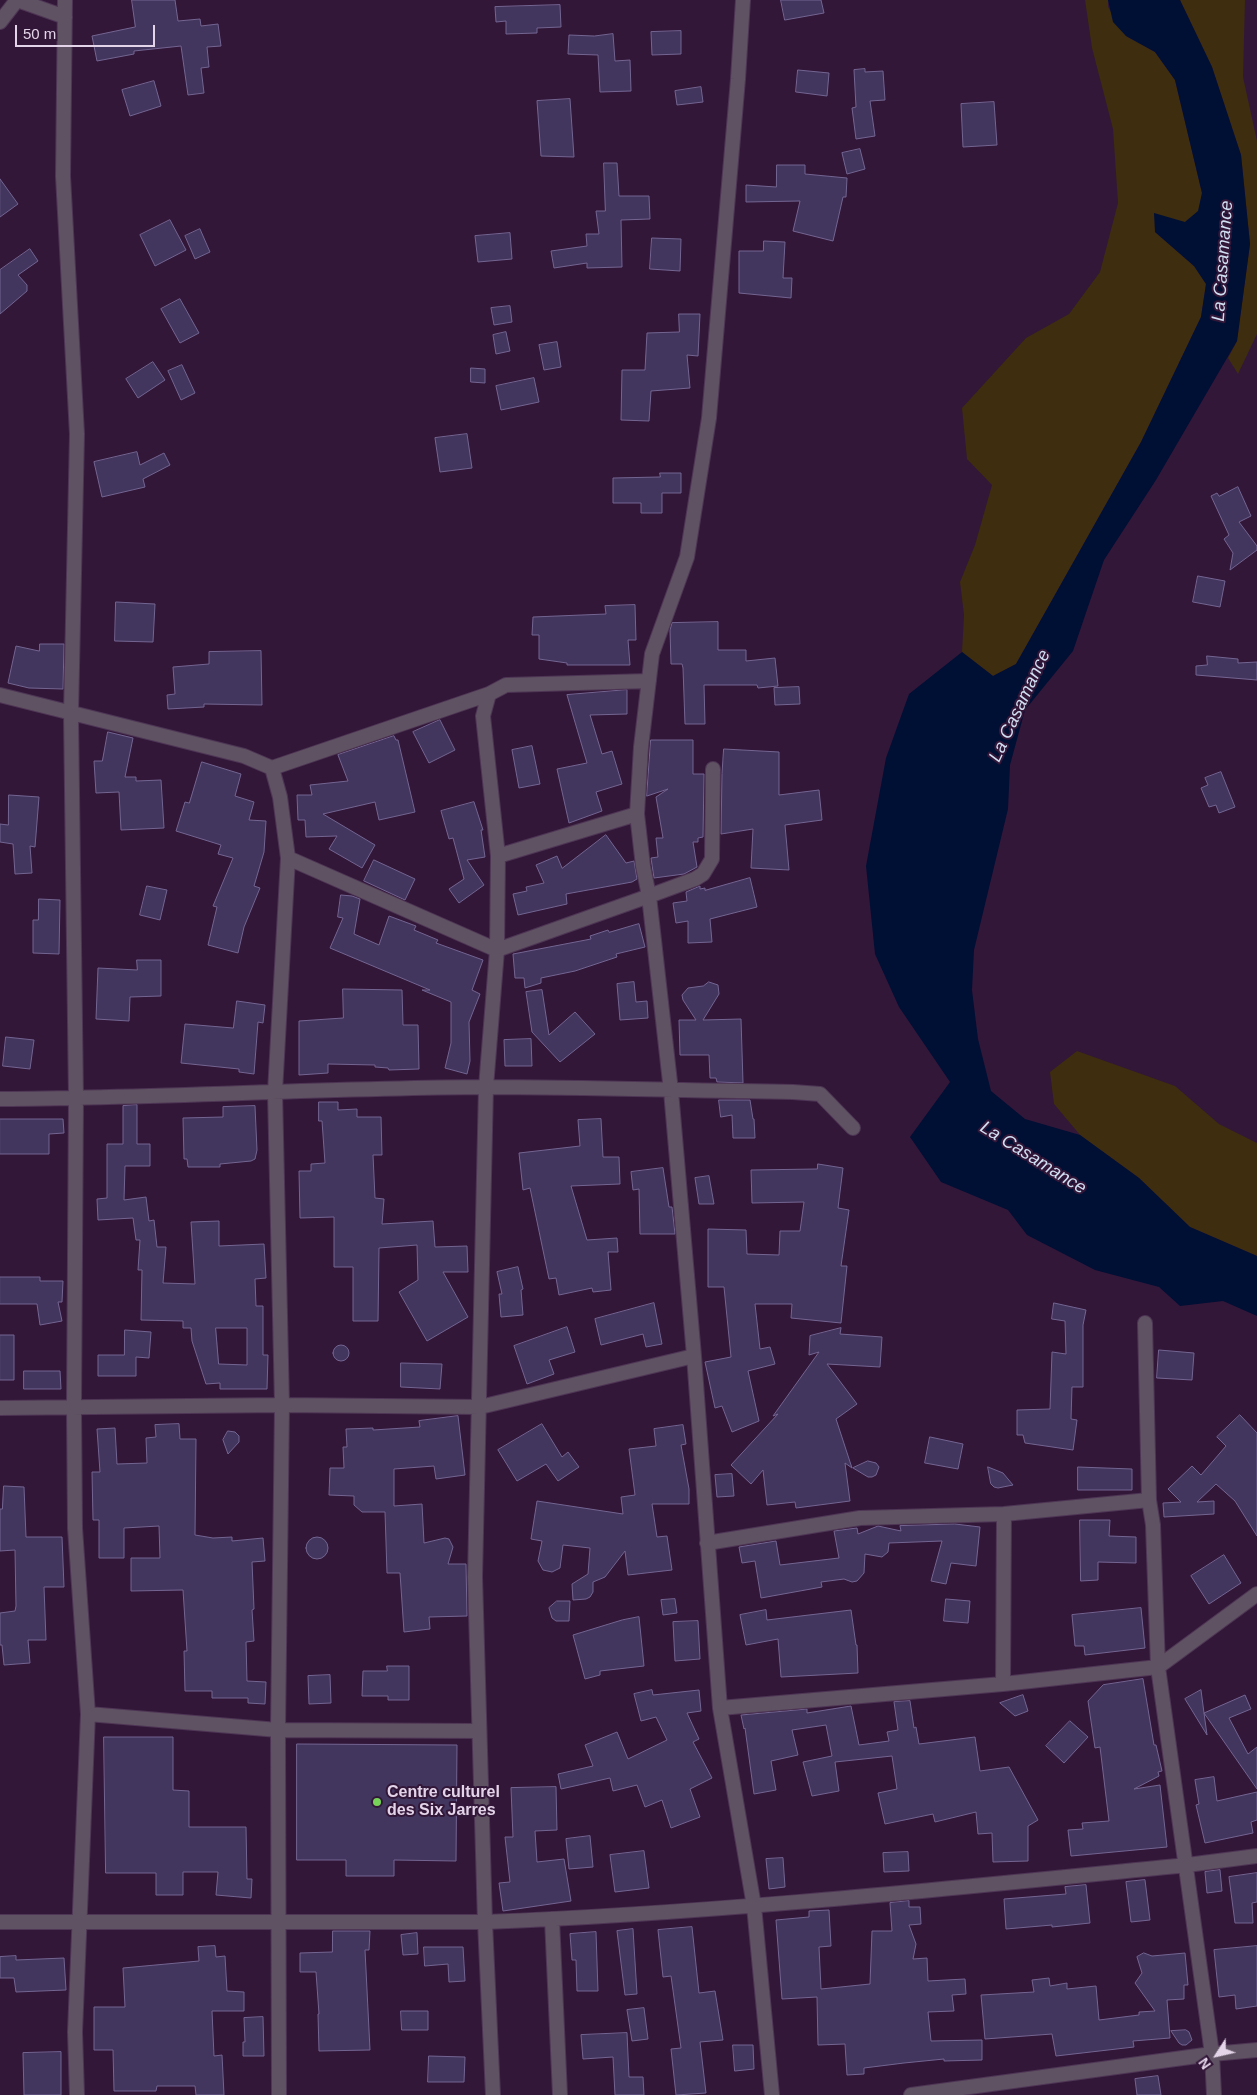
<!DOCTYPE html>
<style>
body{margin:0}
#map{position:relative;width:1257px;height:2095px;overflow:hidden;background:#321739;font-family:Arial,sans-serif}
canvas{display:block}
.north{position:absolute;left:1192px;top:2030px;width:50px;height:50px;-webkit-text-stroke:4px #321739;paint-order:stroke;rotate:235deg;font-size:14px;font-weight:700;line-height:20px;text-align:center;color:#e4d4e9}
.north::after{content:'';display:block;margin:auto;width:18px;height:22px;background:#e4d4e9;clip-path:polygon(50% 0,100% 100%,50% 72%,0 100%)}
.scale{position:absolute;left:15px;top:25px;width:140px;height:22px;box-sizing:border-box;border:2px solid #e4d4e9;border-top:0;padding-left:6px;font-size:15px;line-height:18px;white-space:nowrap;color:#e4d4e9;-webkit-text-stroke:4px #321739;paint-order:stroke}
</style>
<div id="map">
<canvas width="1257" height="2095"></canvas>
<div class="north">N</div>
<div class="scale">50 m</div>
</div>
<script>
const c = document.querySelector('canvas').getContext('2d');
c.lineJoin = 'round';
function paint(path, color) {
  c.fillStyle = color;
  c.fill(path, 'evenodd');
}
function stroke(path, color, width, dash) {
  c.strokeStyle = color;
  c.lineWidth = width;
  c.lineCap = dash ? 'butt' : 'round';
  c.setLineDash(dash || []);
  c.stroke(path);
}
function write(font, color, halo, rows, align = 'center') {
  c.font = font + ' Arial,sans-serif';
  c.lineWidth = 4;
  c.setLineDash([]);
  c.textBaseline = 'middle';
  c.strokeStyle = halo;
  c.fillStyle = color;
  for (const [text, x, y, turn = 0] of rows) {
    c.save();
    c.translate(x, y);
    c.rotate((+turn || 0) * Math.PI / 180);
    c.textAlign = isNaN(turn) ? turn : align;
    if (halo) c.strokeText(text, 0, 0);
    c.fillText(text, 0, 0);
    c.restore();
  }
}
paint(new Path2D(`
 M1085,0H1108V7L1126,36L1155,52L1175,80L1202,193L1199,211L1185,222L1155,232L1194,266L1206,284L1201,317L1141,442L1016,664L993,676L962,652L964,615L960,582L975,545L992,485L967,459L962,408L1026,338L1069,314L1100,272L1118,203L1113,129L1092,48Z
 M1180,0H1245L1243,77L1257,141V334L1238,374L1228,358L1237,341L1250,244L1241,155L1212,67Z
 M1077,1051L1175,1086L1219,1124L1257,1143V1256L1190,1227L1139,1178L1080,1135L1054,1104L1050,1072Z`), '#3e2d0e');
paint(new Path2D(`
 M1108,0H1180L1212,67L1241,155L1250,244L1237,341L1156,480L1104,560L1073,651L1025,710L1010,765L1008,809L974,950L972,990L978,1039L991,1091L1025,1119L1080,1135L1139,1178L1190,1227L1257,1256V1316L1223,1301L1180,1306L1159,1287L1095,1270L1027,1235L1008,1210L941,1182L910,1137L950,1082L899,1007L875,954L866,866L886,758L909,694L962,652L993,676L1016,664L1141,442L1201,317L1206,284L1194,266L1155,232L1154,213L1185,222L1198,211L1202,193L1175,80L1155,52L1126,36L1113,22Z`), '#000f34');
const building = new Path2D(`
 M132,0H175L178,21L200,19L201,26L218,24L221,46L207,47L209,67L201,68L204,93L188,95L181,46L134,51V54L97,61L92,36L135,27Z
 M781,0H821L824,13L785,20Z
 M560,5L561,27L537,28V33L506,34V21L496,22L495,7Z
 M681,31V54L652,55L651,32Z
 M613,34L615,61L630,60L631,91L600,92L598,55L568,54L569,35L594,36Z
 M865,69V72L883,71L885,100L870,101L875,136L856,139L852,108L856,107L854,70Z
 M798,70L829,73L827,96L796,92Z
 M154,81L161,106L130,116L122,90Z
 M701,87L703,102L677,105L675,91Z
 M570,99L574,157L541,156L537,101Z
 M994,102L997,145L963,147L961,104Z
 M860,149L865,169L847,174L842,153Z
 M604,163H617L619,196H649L650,219L621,220L622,267L587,268V263L554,268L551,251L587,246L586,234H599L596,211H605Z
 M777,165H805V174L847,178L846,197H843L833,241L793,231L800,201L746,202V185L776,187Z
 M0,179L18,204L0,217Z
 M170,220L186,250L155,266L140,235Z
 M200,229L210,252L195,259L185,236Z
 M510,233L512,259L478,262L475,236Z
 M652,238L681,239L680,271L650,269Z
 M764,241L785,242L783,278H792L791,298L739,293V251H763Z
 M30,249L38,261L18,275L27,285V291L0,314V270Z
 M180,299L199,333L180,343L161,309Z
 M510,306L512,322L494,325L491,308Z
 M679,314H700L698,356L687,355L690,388L651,391L649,421L621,420L622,370H645L647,333L679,332Z
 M506,332L510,351L496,354L493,335Z
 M557,342L561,367L544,370L539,345Z
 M153,362L165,380L138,398L126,379Z
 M182,365L195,393L181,400L168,371Z
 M471,368L485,369V383L471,382Z
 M534,378L539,402L501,410L496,386Z
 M467,434L472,468L440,472L435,438Z
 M137,452L140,465L164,453L170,465L143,479L145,487L102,497L94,462Z
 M660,473H681V493H662V513H641V503H613V478L660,477Z
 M1238,487L1251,516L1239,522L1257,546V550L1230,570L1233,553L1224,539L1229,535L1211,496L1217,493L1219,496Z
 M1198,576L1225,581L1220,607L1193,602Z
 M116,602L155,604L153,642L115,641Z
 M635,605L636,640H628L630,665H567V663L539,659V635H532L533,617L606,614L605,606Z
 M718,622V650H746V661L775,658L778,686L758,688L757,685H704L705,724H685L683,668L682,664H671L670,630L672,623Z
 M40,644H64L63,689L29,688L8,683L16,646L39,651Z
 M261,651L262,705L204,704V707L168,709L167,695L175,694L173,667L209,664V652Z
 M1207,656L1238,659V663L1257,662V680L1196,675V666L1207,665Z
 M799,687L800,704L775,705L774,688Z
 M627,690V714L590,715L602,754L612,751L622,784L596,792L602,811L569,823L557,769L587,763L567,695Z
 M440,720L455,750L429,763L413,732Z
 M108,732L133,738L125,777H136V781L161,780L164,828L121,830L119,792L96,793L94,761H102Z
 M394,736L396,740H398L415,812L379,820L375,802L323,814L375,845L362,868L329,849L337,836L306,837L305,820H298L297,795H312L310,785L348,781L338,755Z
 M651,740H693V774H704L703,837L698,838V842H693L697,867L684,874L654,878L651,858L658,857L656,838H663L656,797L668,789L647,796Z
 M532,746L540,784L519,788L512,750Z
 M724,749L779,752V795L819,790L822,820L785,825L789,870L751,868L753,829L721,834L722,774Z
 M202,762L241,774L235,796L254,802L249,820L266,821L264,852L254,886L260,888L244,927L238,953L208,945L217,907L213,906L233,858L218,854L221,845L176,831L185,802L189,803Z
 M1221,772L1235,807L1219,813L1216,805L1209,807L1201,788L1208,785L1205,778Z
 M9,795L39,797L35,847L30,846L32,873L15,874L13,844L0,842V824L8,825Z
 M474,802L483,830H481L485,857L467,860L484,885L459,903L449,889L464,879L453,838L449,839L441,811Z
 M606,835L626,863L634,861L637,879L632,882L566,894L567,904L518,915L513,894L527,891L526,887L544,883L536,865L557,856L562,868Z
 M374,860L415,879L405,900L364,881Z
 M750,878L757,907L710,919L712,942L688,943V921L676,923L673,903L687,901L686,892L700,886V889L705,888V890Z
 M147,886L167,890L160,920L140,915Z
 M341,895L352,896L360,899L354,934L379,945L389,916L416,926L414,930L438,940L436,943L483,960L472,990L480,994L469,1022L470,1061L467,1074L445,1068L451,1043V1002L422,990H430L330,948L343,918L338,917Z
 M39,899L60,900L59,954L33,953V920H38Z
 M639,924L645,947L616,954L617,957L575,971L541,978V983L525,988L524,978H515L513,954L591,939L590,936L608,930L609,932Z
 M137,960H161V996L130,997L129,1021L96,1019L98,968L137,970Z
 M634,982L636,1002L647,1001L648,1018L620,1020L617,984Z
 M709,982L718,985L719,994L703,1020L741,1019L743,1083L717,1082L716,1078H710L709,1055H680L679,1020H696L683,1000L682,995L688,988L703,986Z
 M343,989L402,990L403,1025H418L419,1069L389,1070L388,1068L375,1067V1065L328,1064V1073L299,1075V1021L343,1018Z
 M542,990L549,1035L575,1012L595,1034L560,1062L532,1032L526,992Z
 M237,1001L265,1005L263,1023L258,1022L254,1074L239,1072V1069L181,1063L185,1024L233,1028Z
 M6,1037L34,1040L30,1069L3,1066Z
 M531,1039L532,1066H505L504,1040Z
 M719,1100H750L753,1119H754L755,1138H733L732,1115L721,1117Z
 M319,1102H338V1110L357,1109V1117H381L382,1155H373L375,1198L384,1199L382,1224L433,1221L435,1247L467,1246L468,1272H443L468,1317L427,1341L399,1292L418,1280L417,1245L379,1248L378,1321H353V1267H334V1217L300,1218L299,1171H311V1164L325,1163L322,1121H319Z
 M137,1105V1144H150V1166H125L124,1200L146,1197L149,1221L154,1220L157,1247H166L163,1283L195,1284L191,1222L219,1221V1246L264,1244L266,1278L255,1279L256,1306H263V1355H268L267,1389H220V1383L206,1384L192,1341L191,1328H183V1321L141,1320L142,1270H138L140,1240H136L133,1218L98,1220L97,1199L107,1198V1144H123V1106ZM216,1328H247V1365L219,1364Z
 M255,1106L257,1150L255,1159L251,1161L220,1164V1167H188L187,1159H184L183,1118L223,1117V1107Z
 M0,1119H63L64,1133L49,1134V1154H0Z
 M601,1119L603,1157H619L620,1184L571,1186L587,1240L617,1238L618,1252H608L611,1290L593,1292L592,1288L559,1295L556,1278L549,1279L530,1188L523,1190L519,1153L580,1146L578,1120Z
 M818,1164L843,1168L838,1208L849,1210L841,1266H847L841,1323L791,1318L792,1304H755L760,1349L770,1347L775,1364L748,1371L759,1421L732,1432L722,1406L715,1408L705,1362L731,1357L724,1287H708V1229L746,1230L747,1254L779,1255L780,1231H800L804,1202L752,1203L751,1170L817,1169Z
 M663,1168L669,1207H672L675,1234H640L639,1189L633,1190L631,1172Z
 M709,1176L714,1204H699L695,1178Z
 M518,1267L523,1289L521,1290L523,1315L501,1317L499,1294H502L497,1272Z
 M0,1277H40V1281H63L62,1302H58L62,1321L40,1325L37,1304H0Z
 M654,1303L662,1344L646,1347L643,1334L601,1345L595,1319Z
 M1054,1303L1086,1310L1083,1325V1387H1072L1071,1419L1077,1420L1073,1450L1025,1443L1023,1435H1017V1410L1050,1409L1052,1352L1066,1354L1065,1321L1052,1319Z
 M567,1327L575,1352L549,1360L554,1374L527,1384L514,1346Z
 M841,1328L840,1334L882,1337L880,1367L827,1364L857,1404L836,1419L852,1468L845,1463L850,1501L796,1508L795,1502L767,1505L763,1470L751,1484L731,1465L778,1414L773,1416L819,1352L809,1355L810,1336Z
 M125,1330L151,1332L149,1358L136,1357V1376H98V1355H124Z
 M0,1335H14V1380H0Z
 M333 1353a8 8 0 1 1 16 0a8 8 0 1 1-16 0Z
 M1159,1350L1194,1353L1192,1380L1157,1378Z
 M401,1363L442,1364L440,1389L401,1387Z
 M24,1371H60L61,1389H24Z
 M1240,1415L1257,1433V1536L1235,1501L1216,1484L1197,1502L1214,1501V1514L1164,1517L1163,1503L1181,1502L1168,1489L1192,1466L1201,1475L1226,1446L1217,1437Z
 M458,1416L465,1475L436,1479L434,1466L394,1469V1506L422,1504L424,1543L445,1538L449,1539L453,1547L448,1564H466L467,1616L429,1617L430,1629L404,1632L400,1573H387L385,1512H362L354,1505V1496L329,1495L330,1468H344L343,1447H347L346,1429L373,1428V1430L420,1427L419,1421Z
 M179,1424L180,1439H196L195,1535L213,1538L232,1537V1541L263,1538L265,1561L252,1562L254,1609L252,1610L254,1641L246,1642L247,1681L266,1682L265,1704L248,1703V1698H212V1691H185L184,1651H187L183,1590L131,1591V1558H160L159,1526L124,1528V1558H99V1520H93L92,1472H100L97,1429L115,1428L117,1464L147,1463L146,1438L156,1437L155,1425Z
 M542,1424L562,1457L568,1452L579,1467L558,1481L546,1464L517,1481L498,1450Z
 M683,1425L686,1444L681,1445L689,1489V1504H652L657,1537L667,1536L672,1570L628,1575L625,1551L605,1577L593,1582V1592L590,1597L586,1599L573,1600L572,1584L588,1574L590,1548L563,1545L560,1568L552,1572L543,1570L538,1561L542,1541L531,1539L537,1501L623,1514L621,1497L635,1495L629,1449L656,1446L654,1429Z
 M228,1431L235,1432L239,1436V1442L228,1454L223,1440Z
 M930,1437L963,1444L958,1469L925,1463Z
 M868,1461L876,1463L879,1467L876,1475L872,1477H868L853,1468Z
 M988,1467L1003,1473L1013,1485L998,1488L994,1487L991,1484Z
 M1078,1467L1132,1469V1490H1078Z
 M732,1474L734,1496L717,1497L715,1475Z
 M4,1486L24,1487L26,1537H62L64,1587H44L46,1640H28L30,1663L4,1665L2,1645H0V1613L15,1611L16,1606L15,1550L0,1551V1509H2Z
 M1080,1520H1110L1109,1536L1136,1537V1563L1098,1562V1580L1081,1581Z
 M955,1524L980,1527L976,1566L951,1563L946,1584L931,1581L942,1541L889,1543L888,1552L882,1557L865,1554L864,1573L857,1581L852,1582L844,1579L821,1582L822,1587L761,1598L755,1561L742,1563L739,1547L776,1541L780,1565L839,1558L834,1531L857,1528L858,1534L878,1526L901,1531L900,1526Z
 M306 1548a11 11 0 1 1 22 0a11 11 0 1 1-22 0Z
 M1224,1555L1241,1583L1209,1604L1191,1576Z
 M675,1599L677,1613L663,1615L661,1600Z
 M946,1599L970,1601L968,1623L944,1621Z
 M557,1601H570L569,1621H556L552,1618L549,1608Z
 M1141,1608L1145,1648L1085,1655L1084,1646H1075L1072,1615Z
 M766,1610L767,1620L851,1610L856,1645H857L858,1673L781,1677L778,1639L746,1645L740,1615Z
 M639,1617L644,1666L600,1671V1675L585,1679L573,1635L622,1620Z
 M698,1621L700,1659L675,1661L673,1622Z
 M387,1666H409V1700H388V1696H362L363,1671H387Z
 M330,1675L331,1703L309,1704L308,1676Z
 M1143,1679L1154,1745H1156L1162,1771L1158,1772L1159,1776L1134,1789L1160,1785L1167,1847L1071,1856L1068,1830L1083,1829L1082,1823L1109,1821L1100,1747L1095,1748L1088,1701L1103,1685Z
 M652,1690L653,1695L699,1690L701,1711L687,1713L699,1739L693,1742L712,1778L690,1789L700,1817L671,1828L662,1800L645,1807L637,1785L613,1791L610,1778L561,1789L558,1774L593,1766L585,1745L617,1732L628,1759L667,1740L656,1717L641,1721L634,1694Z
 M1201,1690L1204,1713L1245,1695L1251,1709L1229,1718L1248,1754L1257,1747V1789L1204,1713L1207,1735L1185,1699Z
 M1023,1695L1028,1711L1015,1716L1000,1703Z
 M910,1701L914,1728L916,1727L919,1744L975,1737L980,1771L1009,1767L1038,1820L1028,1826V1861L993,1862L992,1833L978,1834L976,1812L935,1822L933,1814L885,1824L878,1793L897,1789L892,1756L835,1762L839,1791L812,1796L803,1762L832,1756L826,1725L792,1730L798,1755L771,1761L776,1790L754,1794L745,1728L744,1729L741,1715L807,1709V1713L851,1706L859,1745L889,1741L887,1732L898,1730L894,1702Z
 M1070,1721L1088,1737L1064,1763L1046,1746Z
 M104,1737H173V1790L189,1791V1827H246L247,1879H252L251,1898L216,1895L218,1872H183V1895H156V1873H106Z
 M297,1744L457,1745L456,1861L394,1860V1876H346V1860H297Z
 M1214,1777L1217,1801L1257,1792V1820L1251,1822L1253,1833L1205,1843L1196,1805L1199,1804L1195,1780Z
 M556,1787L557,1830L535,1831L537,1862L564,1859L571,1901L503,1911L499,1883L510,1882L505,1837H513L511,1788Z
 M590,1836L593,1867L569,1869L566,1839Z
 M644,1851L649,1888L615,1892L610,1855Z
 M908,1852L909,1871L884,1872L883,1853Z
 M783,1858L785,1887L769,1889L766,1859Z
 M1220,1870L1222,1891L1207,1893L1205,1872Z
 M1257,1873V1902L1252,1903L1253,1923H1235L1229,1877Z
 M1145,1880L1150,1920L1131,1922L1126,1882Z
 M1086,1885L1090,1923L1052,1927V1925L1006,1929L1004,1899L1066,1894L1065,1887Z
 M909,1901V1907H920L921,1924L909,1925L916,1944L913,1959L927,1958L928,1981L965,1979L966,1994L952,1995L954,2011L928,2012L931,2041L982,2040V2060L944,2061V2059L904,2063L864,2068V2074L847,2075L845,2044L818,2045L817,1997L782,1999L776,1920L809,1917V1911L829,1910L831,1946L819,1947L821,1989L870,1984L872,1931H892L890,1903Z
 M692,1927L699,1993L715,1991L723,2040L700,2042L706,2093L676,2095L671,2049L681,2048L671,1976L663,1977L658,1930Z
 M633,1929L637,1994L625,1995L617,1931Z
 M333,1931H370L369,1950H365L370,2050L319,2051L318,2014H319L316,1972H300V1953L332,1952Z
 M596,1932L598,1991H577L576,1960H572L570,1934Z
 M417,1933L418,1954L403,1955L401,1935Z
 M215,1946L216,1957L225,1956L227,1991L244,1992V2011H212L214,2056L222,2055L224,2095H196L195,2086H157L156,2091H114L113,2050H94V2007H125L123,1968L199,1961L198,1947Z
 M1257,1946V2006L1236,2009L1235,1995L1219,1997L1214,1950Z
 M424,1947H463L465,1981L449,1982L448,1964L425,1966Z
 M1144,1953L1152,1956L1185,1953L1188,1985H1184V1999L1167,2000L1170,2038L1133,2041L1134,2047L1056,2056L1052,2034L985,2039L981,1995L1034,1992L1032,1980L1049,1978L1050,1986L1067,1983V1989L1096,1986L1099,2020L1139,2015V2012L1155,2011L1135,1983L1142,1973L1137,1957Z
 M16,1956V1960L64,1958L66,1990L16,1992L14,1978H0V1957Z
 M644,2008L648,2039L632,2041L627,2010Z
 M401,2011H428V2030H402Z
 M263,2017L264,2056H243V2042H245L244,2018Z
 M1186,2030L1189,2032L1192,2040L1186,2045H1182L1179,2043L1171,2031Z
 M627,2033L629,2077H643L644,2095H615L613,2057L583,2059L581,2035Z
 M733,2045H753L754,2069L735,2071Z
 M61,2052V2095H24L23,2053Z
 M429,2056L465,2057L464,2082H428Z
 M1158,2076L1161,2095H1137L1135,2079Z`);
paint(building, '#43365e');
stroke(building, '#736591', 1);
const minor = new Path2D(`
 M65,0L63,176L77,434L71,714L76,1099L74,1407L75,1528L88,1714L75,2032L77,2095
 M743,0L738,79L709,418L687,557L652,654L641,747L637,814L643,866L649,896L671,1091L694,1356L720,1708L754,1906L772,2095
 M0,22L17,0L65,17
 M0,695L244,756L272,768L280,797L288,858L275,1092L282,1405L278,1730L279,2095
 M272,768L489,694
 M498,856L637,814
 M288,858L497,950L649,896L695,879L703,874L712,859L713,769
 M0,1099C162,1098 324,1088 486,1087C589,1087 691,1091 793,1092L820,1094L853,1128
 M1145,1323L1149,1500
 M0,1408L282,1405L480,1407L694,1356
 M707,1543L860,1518L1004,1514L1149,1500L1153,1525L1158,1667L1212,2054L1214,2095
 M1003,1684L1004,1514
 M720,1708L1003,1684L1158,1667L1257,1594
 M88,1714L278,1730L479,1731
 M552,1919L560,2095
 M0,1922H485C719,1913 953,1888 1187,1865L1257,1856
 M493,2095L485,1922L475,1577L486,1087L497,950L498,856L483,716L489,694L506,685L649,681
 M911,2095L1212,2054L1257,2050`);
stroke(minor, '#4e3555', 16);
stroke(minor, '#5f5262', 14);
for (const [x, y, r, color] of [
 [377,1802,5,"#77d259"]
]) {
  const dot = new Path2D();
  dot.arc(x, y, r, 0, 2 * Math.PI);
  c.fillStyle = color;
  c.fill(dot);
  stroke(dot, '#321739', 2);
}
write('bold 16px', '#e4d4e9', '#321739', [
 ["Centre culturel",387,1793],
 ["des Six Jarres",387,1811]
], 'left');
write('italic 18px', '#d0def2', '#321739', [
 ["La Casamance",1223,261,-86],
 ["La Casamance",1020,706,-65],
 ["La Casamance",1033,1158,32]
]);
</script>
